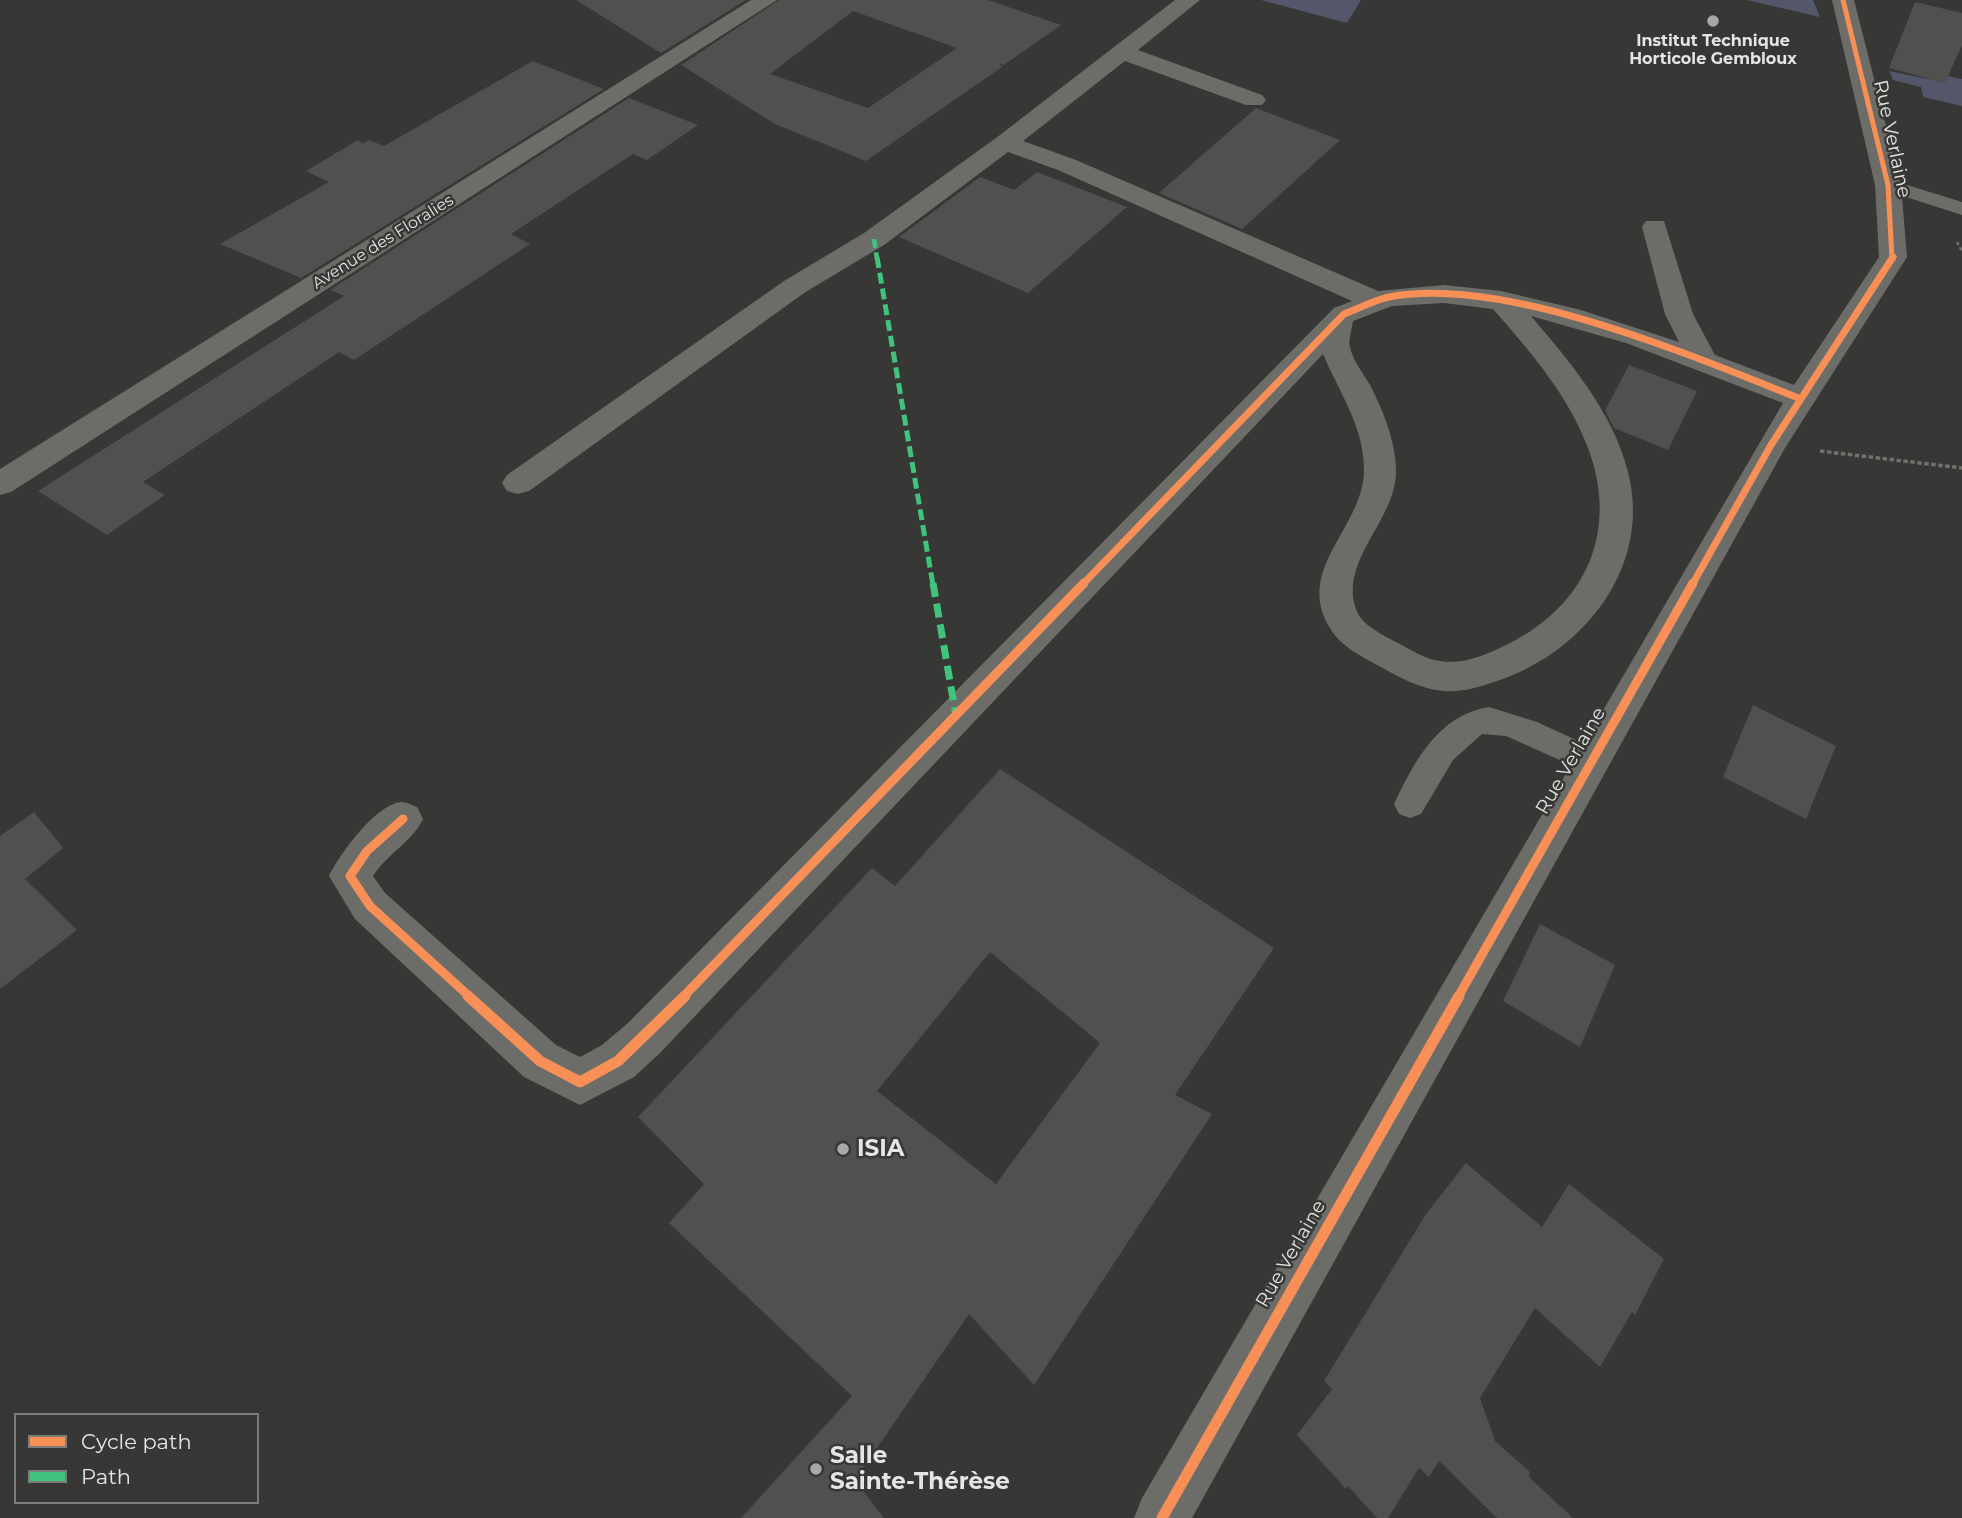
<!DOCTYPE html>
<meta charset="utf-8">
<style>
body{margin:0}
#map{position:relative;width:1962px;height:1518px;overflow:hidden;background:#373736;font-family:Montserrat,sans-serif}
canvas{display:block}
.legend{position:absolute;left:14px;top:1413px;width:245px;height:91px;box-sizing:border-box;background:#373835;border:2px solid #7d7e7b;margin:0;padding:9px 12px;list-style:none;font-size:21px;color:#e5e6e4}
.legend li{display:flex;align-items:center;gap:14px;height:35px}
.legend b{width:35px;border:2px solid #7d7e7b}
</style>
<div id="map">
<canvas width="1962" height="1518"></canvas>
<ul class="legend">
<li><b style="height:9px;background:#f78f57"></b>Cycle path</li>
<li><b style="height:9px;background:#40c37c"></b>Path</li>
</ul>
</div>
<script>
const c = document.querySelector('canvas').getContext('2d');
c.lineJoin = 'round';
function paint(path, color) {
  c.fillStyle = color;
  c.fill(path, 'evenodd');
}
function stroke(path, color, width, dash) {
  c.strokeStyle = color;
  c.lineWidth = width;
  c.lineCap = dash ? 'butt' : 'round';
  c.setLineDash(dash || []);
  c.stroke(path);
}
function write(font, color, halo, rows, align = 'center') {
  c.font = font + ' Montserrat,sans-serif';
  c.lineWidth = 5;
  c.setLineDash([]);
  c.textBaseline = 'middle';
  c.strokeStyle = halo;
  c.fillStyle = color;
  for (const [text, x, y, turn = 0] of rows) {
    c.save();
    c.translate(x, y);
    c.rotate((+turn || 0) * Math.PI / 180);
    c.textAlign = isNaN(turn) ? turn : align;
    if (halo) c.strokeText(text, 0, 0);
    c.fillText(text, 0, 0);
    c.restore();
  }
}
paint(new Path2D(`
 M1261,0H1361L1347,23Z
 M1747,0H1813L1820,17Z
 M1889,71L1943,82L1947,76L1962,79V106L1923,97L1921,87L1893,80Z`), '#545769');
paint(new Path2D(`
 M576,0H746L661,53Z
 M779,0H988L1061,25L1004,65L999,63L1002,67L866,161L775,124L681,65ZM853,11L957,48L868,108L770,74Z
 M1915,2L1962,13V45L1945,83L1889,68Z
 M533,61L604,89L301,278L220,244L329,182L306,171L358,140L363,143L369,140L384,146Z
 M629,98L698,125L647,160L633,154L511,234L530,244L354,360L339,352L143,482L165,495L107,535L38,491L344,296L330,290Z
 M1256,108L1340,140L1242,229L1159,193Z
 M1037,172L1127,207L1028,293L899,237L980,177L1014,190Z
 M1629,365L1697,391L1668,450L1614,428L1605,410Z
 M1753,705L1836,746L1806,819L1723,777Z
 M1000,769L1274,948L1175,1095L1212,1114L1034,1385L969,1314L855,1480L884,1518H741L852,1396L669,1223L704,1184L638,1117L872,868L895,886ZM990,952L1100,1043L996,1184L877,1091Z
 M34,812L63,848L25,879L77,930L0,989V836Z
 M1540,924L1615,965L1580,1047L1503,1001Z
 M1466,1163L1542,1227L1569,1184L1664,1259L1635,1315L1632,1312L1600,1367L1535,1308L1480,1398L1495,1441L1530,1472L1529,1477L1573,1518H1497L1439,1461L1429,1477L1419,1468L1388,1518H1377L1348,1486L1346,1489L1297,1435L1332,1389L1324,1381L1426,1214Z`), '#50504f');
stroke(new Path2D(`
 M1957,242L1962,251`), '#6f716d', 2.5, [3.5, 2.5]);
stroke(new Path2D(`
 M1820,451L1962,468`), '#6f716d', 3.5, [4.5, 2.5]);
paint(new Path2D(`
 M1888,179L1962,202V215L1881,189L1877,185L1881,181Z
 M1489,707L1537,722L1602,752L1607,761L1602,770L1591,774L1506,736L1482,734L1453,760L1421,814L1410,818L1399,814L1394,804C1414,762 1438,715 1489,707Z`), '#6c6d69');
paint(new Path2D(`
 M751,0H777L11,492L0,495V469Z
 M1175,0H1200L1138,50L1262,95L1266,100L1262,105H1246L1125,61L1023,141L1076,160L1378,291L1444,285L1501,291L1581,310L1679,342L1665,314L1642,227L1646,221H1664L1693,314L1715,355L1794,385L1879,257L1875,185L1832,0H1854L1901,185L1907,257L1785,448L1192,1518H1134L1142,1498L1783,403L1626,343L1531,316C1570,362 1613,412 1628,472C1652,565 1586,650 1500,680C1482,686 1462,693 1443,691C1420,689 1399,677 1379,666C1361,656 1341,647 1330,628C1294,569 1362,529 1364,472C1365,428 1339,392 1323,354L660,1053L634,1077L580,1105L524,1077L355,919L329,876C340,854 375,805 401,802C406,802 412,805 417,807L423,819C412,842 387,854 373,876L385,893L556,1045L580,1057L602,1045L628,1023L1334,308L1352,301L1058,170L1008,152L884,245L804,293L529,491L518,494L507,491L502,483L507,475L784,281L864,233L996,138ZM1444,303L1493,309C1530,351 1568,395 1588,448C1619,530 1587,604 1510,643C1488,654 1465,665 1440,661C1424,659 1410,649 1396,642C1383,635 1361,625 1356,609C1339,559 1397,520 1396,470C1396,442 1383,410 1370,385C1363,373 1353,361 1350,347C1348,339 1352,330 1353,321L1392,306Z`), '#6c6d69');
stroke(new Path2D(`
 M874,239L877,259`), '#40c37c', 4.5, [9, 4.5]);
stroke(new Path2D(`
 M877,257L933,585`), '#40c37c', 5, [11, 5]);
stroke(new Path2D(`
 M933,583L956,716`), '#40c37c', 7, [14, 7]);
stroke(new Path2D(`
 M1843,0L1888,185L1892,259`), '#f78f57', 5);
stroke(new Path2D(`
 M1082,585L1344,314C1358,309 1374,300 1389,297C1505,275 1692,356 1801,399
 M1692,585L1771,445L1893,257`), '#f78f57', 7);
stroke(new Path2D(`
 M403,819L367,851L350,876L370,906L470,997
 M683,997L1084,583
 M1458,997L1693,583`), '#f78f57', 9);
stroke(new Path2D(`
 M468,996L540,1061L580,1082L618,1061L685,996
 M1162,1518L1459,996`), '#f78f57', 11);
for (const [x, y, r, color] of [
 [1713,21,7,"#a8a9a7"],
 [843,1149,7,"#a8a9a7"],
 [816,1469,7,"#a8a9a7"]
]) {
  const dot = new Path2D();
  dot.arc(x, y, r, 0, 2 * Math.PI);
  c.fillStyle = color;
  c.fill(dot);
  stroke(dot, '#373835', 2.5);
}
write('bold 16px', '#e5e6e4', '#373835', [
 ["Institut Technique",1713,41],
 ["Horticole Gembloux",1713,59]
]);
write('16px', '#e5e6e4', '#373835', [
 ["Avenue des Floralies",383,242,-32]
]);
write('19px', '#e5e6e4', '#373835', [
 ["Rue Verlaine",1892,139,78],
 ["Rue Verlaine",1571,761,-60],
 ["Rue Verlaine",1291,1254,-60]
]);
write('bold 23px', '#e5e6e4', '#373835', [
 ["ISIA",857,1149],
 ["Salle",830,1456],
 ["Sainte-Thérèse",830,1482]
], 'left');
</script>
